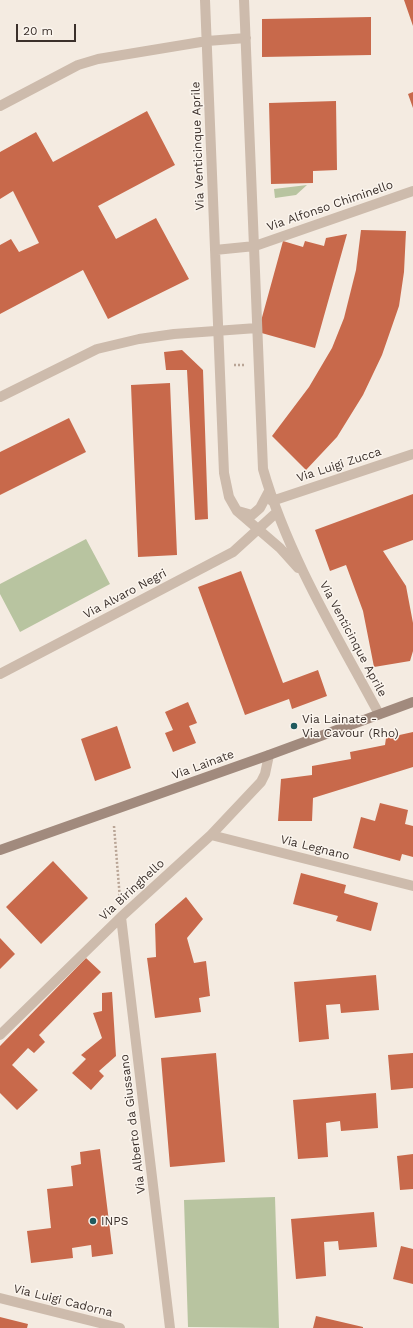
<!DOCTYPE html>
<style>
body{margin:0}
#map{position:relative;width:413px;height:1328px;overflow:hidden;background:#f4ebe1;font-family:"Work Sans",sans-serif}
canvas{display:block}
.scale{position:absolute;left:16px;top:24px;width:60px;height:18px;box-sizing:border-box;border:2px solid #3b302b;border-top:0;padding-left:5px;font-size:12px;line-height:14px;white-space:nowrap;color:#3b302b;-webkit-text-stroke:3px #fbf5ee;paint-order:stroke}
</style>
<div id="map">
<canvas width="413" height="1328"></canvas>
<div class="scale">20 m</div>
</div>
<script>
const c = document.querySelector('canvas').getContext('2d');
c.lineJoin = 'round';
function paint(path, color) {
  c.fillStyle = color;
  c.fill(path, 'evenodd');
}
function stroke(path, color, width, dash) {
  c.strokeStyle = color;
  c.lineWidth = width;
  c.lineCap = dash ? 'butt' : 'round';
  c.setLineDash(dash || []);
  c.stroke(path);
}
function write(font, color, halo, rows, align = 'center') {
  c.font = font + ' "Work Sans",sans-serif';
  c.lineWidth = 3;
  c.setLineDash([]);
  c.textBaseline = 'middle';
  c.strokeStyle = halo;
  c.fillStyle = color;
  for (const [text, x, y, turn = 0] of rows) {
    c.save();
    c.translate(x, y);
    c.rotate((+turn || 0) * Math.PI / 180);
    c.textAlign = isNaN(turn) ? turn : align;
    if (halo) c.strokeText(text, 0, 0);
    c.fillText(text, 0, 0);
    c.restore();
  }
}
paint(new Path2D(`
 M307,185L296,195L275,198L274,189Z
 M86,539L110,584L20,632L0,594V584Z
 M275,1197L279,1328L188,1327L184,1200Z`), '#b8c4a0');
paint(new Path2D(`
 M404,0H413V26Z
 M371,17V55L262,57V19Z
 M413,92V108L408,94Z
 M336,101L337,170L313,171V183L271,184L269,103Z
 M147,111L175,165L98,206L116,239L156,218L189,279L108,319L83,270L0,314V245L11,239L19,252L39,243L13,191L0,199V152L36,132L53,162Z
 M361,230L406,231L404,272L399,306L382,355L363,395L337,437L306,470L272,436L309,387L332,348L344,318L356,270Z
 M347,234L315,348L258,332L283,241L303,247L305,241L324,246L326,238Z
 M182,350L203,370L208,519L195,520L187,370H166L164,352Z
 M170,383L177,555L138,557L131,385Z
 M69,418L86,452L0,495V452Z
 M413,494V540L383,551L406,586L413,623V651L410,661L374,667L363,611L346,565L330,571L315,530Z
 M241,571L283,683L318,670L327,696L292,709L289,699L245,715L198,587Z
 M188,702L197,723L189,726L196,743L173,752L165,733L173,730L165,712Z
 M117,726L131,768L95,781L81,739Z
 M413,732V767L313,798L312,821H278L281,779L312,775V766L351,759L350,752L385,745L386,738Z
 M380,803L408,810L405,824L413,826V857L402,854L400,861L353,848L361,817L375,821Z
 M53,861L88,898L41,944L6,907Z
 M301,873L346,885L344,893L378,903L371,931L336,921L338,916L293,904Z
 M186,897L203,919L187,938L194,963L206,961L210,996L199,998L201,1012L155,1018L147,958L156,957L155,924Z
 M0,938L15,954L0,969Z
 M86,958L101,972L39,1035L45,1042L34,1053L28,1048L12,1065L38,1090L17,1110L0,1093V1046Z
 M376,975L379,1010L341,1013L340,1004L326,1005L329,1039L299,1042L294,982Z
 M112,992L116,1056L99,1071L104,1076L91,1090L72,1073L86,1059L81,1055L102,1038L93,1013L102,1011V993Z
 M216,1053L225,1162L170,1167L161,1058Z
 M413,1053V1088L391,1090L388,1055Z
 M376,1093L378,1128L341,1131L340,1121L326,1123L328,1157L298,1159L293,1100Z
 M100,1149L113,1254L92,1257L91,1245L72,1248L73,1258L31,1263L27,1231L51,1228L47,1189L73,1186L71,1166L81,1164L80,1152Z
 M413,1154V1189L400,1190L397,1156Z
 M374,1212L377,1247L339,1250L338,1241L324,1242L326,1276L296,1279L291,1219Z
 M401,1246L413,1249V1284L393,1279Z
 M316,1316L363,1327V1328H313Z
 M0,1317L28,1324L27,1328H0Z`), '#c8694b');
stroke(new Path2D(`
 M234,365H245
 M114,826L120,899`), '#b9a596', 2.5, [2, 2]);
stroke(new Path2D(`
 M205,0L224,473L229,497L237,511L280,548L298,568
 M244,0L263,469C288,556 336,634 379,714
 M0,106L78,65L98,59L207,41L246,38
 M215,250L255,246L413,191
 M0,397L97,349L139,339L174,334L257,328
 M272,501L413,454
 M238,511L252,515L260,508L269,491
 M0,674L233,552L277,512
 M211,835L413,886
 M121,917L170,1328
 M0,1035L121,917L211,835L261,782L265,774L269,755
 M0,1298L120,1328`), '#cdbbac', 10);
stroke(new Path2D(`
 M0,850L269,755L413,702`), '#a18a7d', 10);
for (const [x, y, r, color] of [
 [294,726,4,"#1f5a5e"],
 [93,1221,4,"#1f5a5e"]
]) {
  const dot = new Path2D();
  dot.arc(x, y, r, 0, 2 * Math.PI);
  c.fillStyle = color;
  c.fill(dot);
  stroke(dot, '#fbf5ee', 1.5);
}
write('12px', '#3b302b', '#fbf5ee', [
 ["Via Venticinque Aprile",198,146,-92],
 ["Via Alfonso Chiminello",330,206,-19],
 ["Via Luigi Zucca",339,465,-18],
 ["Via Alvaro Negri",125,594,-28],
 ["Via Venticinque Aprile",353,639,62],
 ["Via Lainate",203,765,-20],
 ["Via Legnano",315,848,14],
 ["Via Biringhello",132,890,-43],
 ["Via Alberto da Giussano",133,1124,-97],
 ["Via Luigi Cadorna",63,1301,14]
]);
write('12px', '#3b302b', '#fbf5ee', [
 ["Via Lainate -",302,719],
 ["Via Cavour (Rho)",302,733],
 ["INPS",101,1221]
], 'left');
</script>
